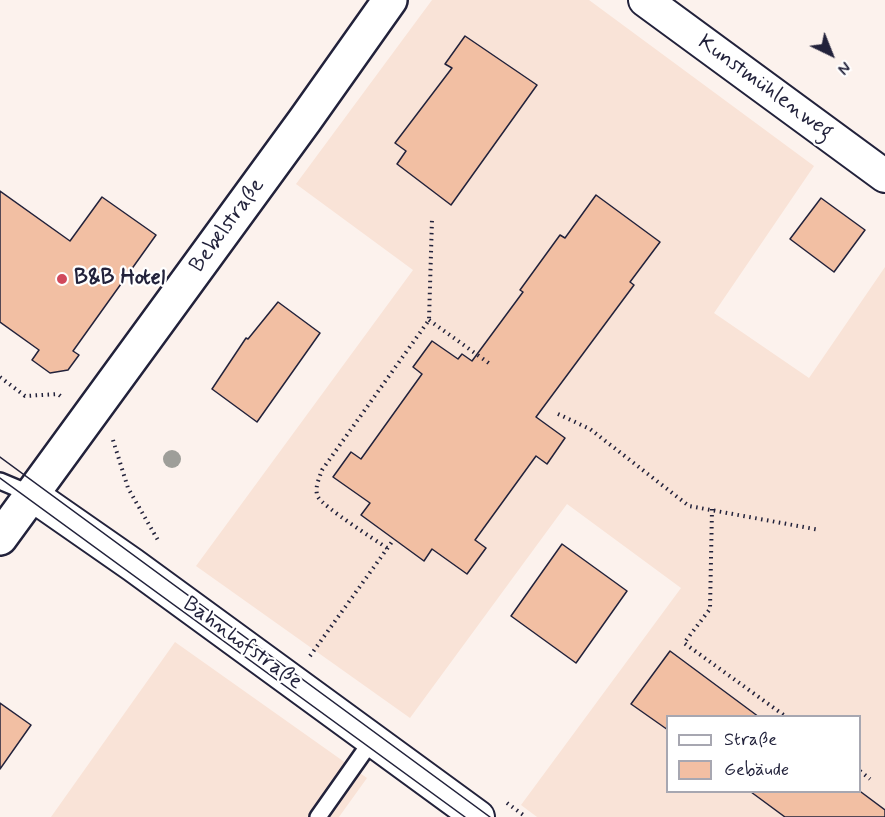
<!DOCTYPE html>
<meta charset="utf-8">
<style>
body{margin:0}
#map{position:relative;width:885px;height:817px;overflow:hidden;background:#fcf2ed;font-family:Mynerve,sans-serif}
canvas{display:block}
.legend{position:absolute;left:666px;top:715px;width:195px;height:78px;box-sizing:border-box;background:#fff;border:2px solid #a7a7b1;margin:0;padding:8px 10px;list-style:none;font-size:18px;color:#22223b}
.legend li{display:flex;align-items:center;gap:12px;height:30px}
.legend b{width:30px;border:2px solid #a7a7b1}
.north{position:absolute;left:801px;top:24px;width:60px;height:60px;-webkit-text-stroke:4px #fff;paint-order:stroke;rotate:137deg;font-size:16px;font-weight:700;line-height:24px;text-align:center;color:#22223b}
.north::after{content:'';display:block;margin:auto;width:21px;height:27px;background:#22223b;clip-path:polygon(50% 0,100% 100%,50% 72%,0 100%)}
</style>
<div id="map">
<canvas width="885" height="817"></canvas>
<ul class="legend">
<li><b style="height:8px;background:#fff"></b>Straße</li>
<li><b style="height:16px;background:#f2bfa3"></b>Gebäude</li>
</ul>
<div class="north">N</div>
</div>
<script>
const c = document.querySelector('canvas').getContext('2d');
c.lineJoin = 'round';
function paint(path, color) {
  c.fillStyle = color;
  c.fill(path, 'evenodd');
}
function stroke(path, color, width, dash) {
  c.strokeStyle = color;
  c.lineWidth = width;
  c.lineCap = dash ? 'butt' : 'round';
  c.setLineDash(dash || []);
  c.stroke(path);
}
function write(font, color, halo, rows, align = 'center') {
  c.font = font + ' Mynerve,sans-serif';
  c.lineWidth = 4.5;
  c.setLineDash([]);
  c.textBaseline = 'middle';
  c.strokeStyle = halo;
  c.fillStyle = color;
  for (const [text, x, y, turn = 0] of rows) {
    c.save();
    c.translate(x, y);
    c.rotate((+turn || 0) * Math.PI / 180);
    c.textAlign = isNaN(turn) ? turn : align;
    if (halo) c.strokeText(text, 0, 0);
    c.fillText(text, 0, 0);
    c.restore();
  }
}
paint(new Path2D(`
 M432,0H589L814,166L714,313L809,378L885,267V817H537L521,805L681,588L567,504L410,718L196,566L413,270L296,184ZM668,716H860V792H668Z
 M175,642L367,778L339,817H51Z`), '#f9e3d7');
const building = new Path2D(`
 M465,36L537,85L451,205L397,164L406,151L395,143L452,68L445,64Z
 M0,191L70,241L102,197L156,235L73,351L79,355L68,370L50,373L32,360L39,350L0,322Z
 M596,195L660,242L630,282L634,285L536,417L565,438L547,464L536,456L475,540L486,548L467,574L432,549L424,561L361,515L370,503L333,477L351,452L361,459L422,374L413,367L432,341L458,359L462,354L472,361L523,292L520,290L560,235L565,238Z
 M821,198L865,230L834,272L790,239Z
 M278,302L320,333L257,422L212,389L246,338L248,339Z
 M562,544L627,591L576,663L511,616Z
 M670,651L759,717H668V730L631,704Z
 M0,703L31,725L0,769Z
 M751,792H861L885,810V817H785Z`);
paint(building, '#f2bfa3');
stroke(building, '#22223b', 1.5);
const lane = new Path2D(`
 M0,481L31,494
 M318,817L368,746L371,738`);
const street = new Path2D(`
 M645,0L885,176
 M31,494L133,565L478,817`);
const secondary = new Path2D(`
 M0,538L305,120L390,0`);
stroke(lane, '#22223b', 20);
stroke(street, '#22223b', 36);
stroke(secondary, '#22223b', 38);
stroke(new Path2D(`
 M429,320L490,364
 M0,377L25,396L58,394L63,398
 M558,414L590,429L689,506L820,530
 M113,440L128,488L159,542
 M712,509L710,609L684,643L785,716
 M387,548C374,539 325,508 318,497C314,489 319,479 322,470L429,320L432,219
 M310,656L394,539
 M860,771L870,779
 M507,803L526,817`), '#22223b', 4, [1.5, 4.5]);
stroke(lane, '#fff', 15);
stroke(street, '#fff', 32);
stroke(secondary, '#fff', 33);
stroke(new Path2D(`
 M0,457L490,817
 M0,478L465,817`), '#22223b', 1.5);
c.fillStyle = '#9e9e99';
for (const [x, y] of [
 [172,459]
]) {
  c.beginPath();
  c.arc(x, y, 9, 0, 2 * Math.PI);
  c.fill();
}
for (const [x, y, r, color] of [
 [62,279,6,"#d1495b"]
]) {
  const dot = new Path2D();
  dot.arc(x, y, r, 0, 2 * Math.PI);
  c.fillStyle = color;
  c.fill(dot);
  stroke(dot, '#fff', 2);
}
write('22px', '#22223b', '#fff', [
 ["Kunstmühlenweg",765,88,36],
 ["Bebelstraße",228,226,-54],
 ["Bahnhofstraße",242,644,36]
]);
write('bold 22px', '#22223b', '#fff', [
 ["B&B Hotel",74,279]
], 'left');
</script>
